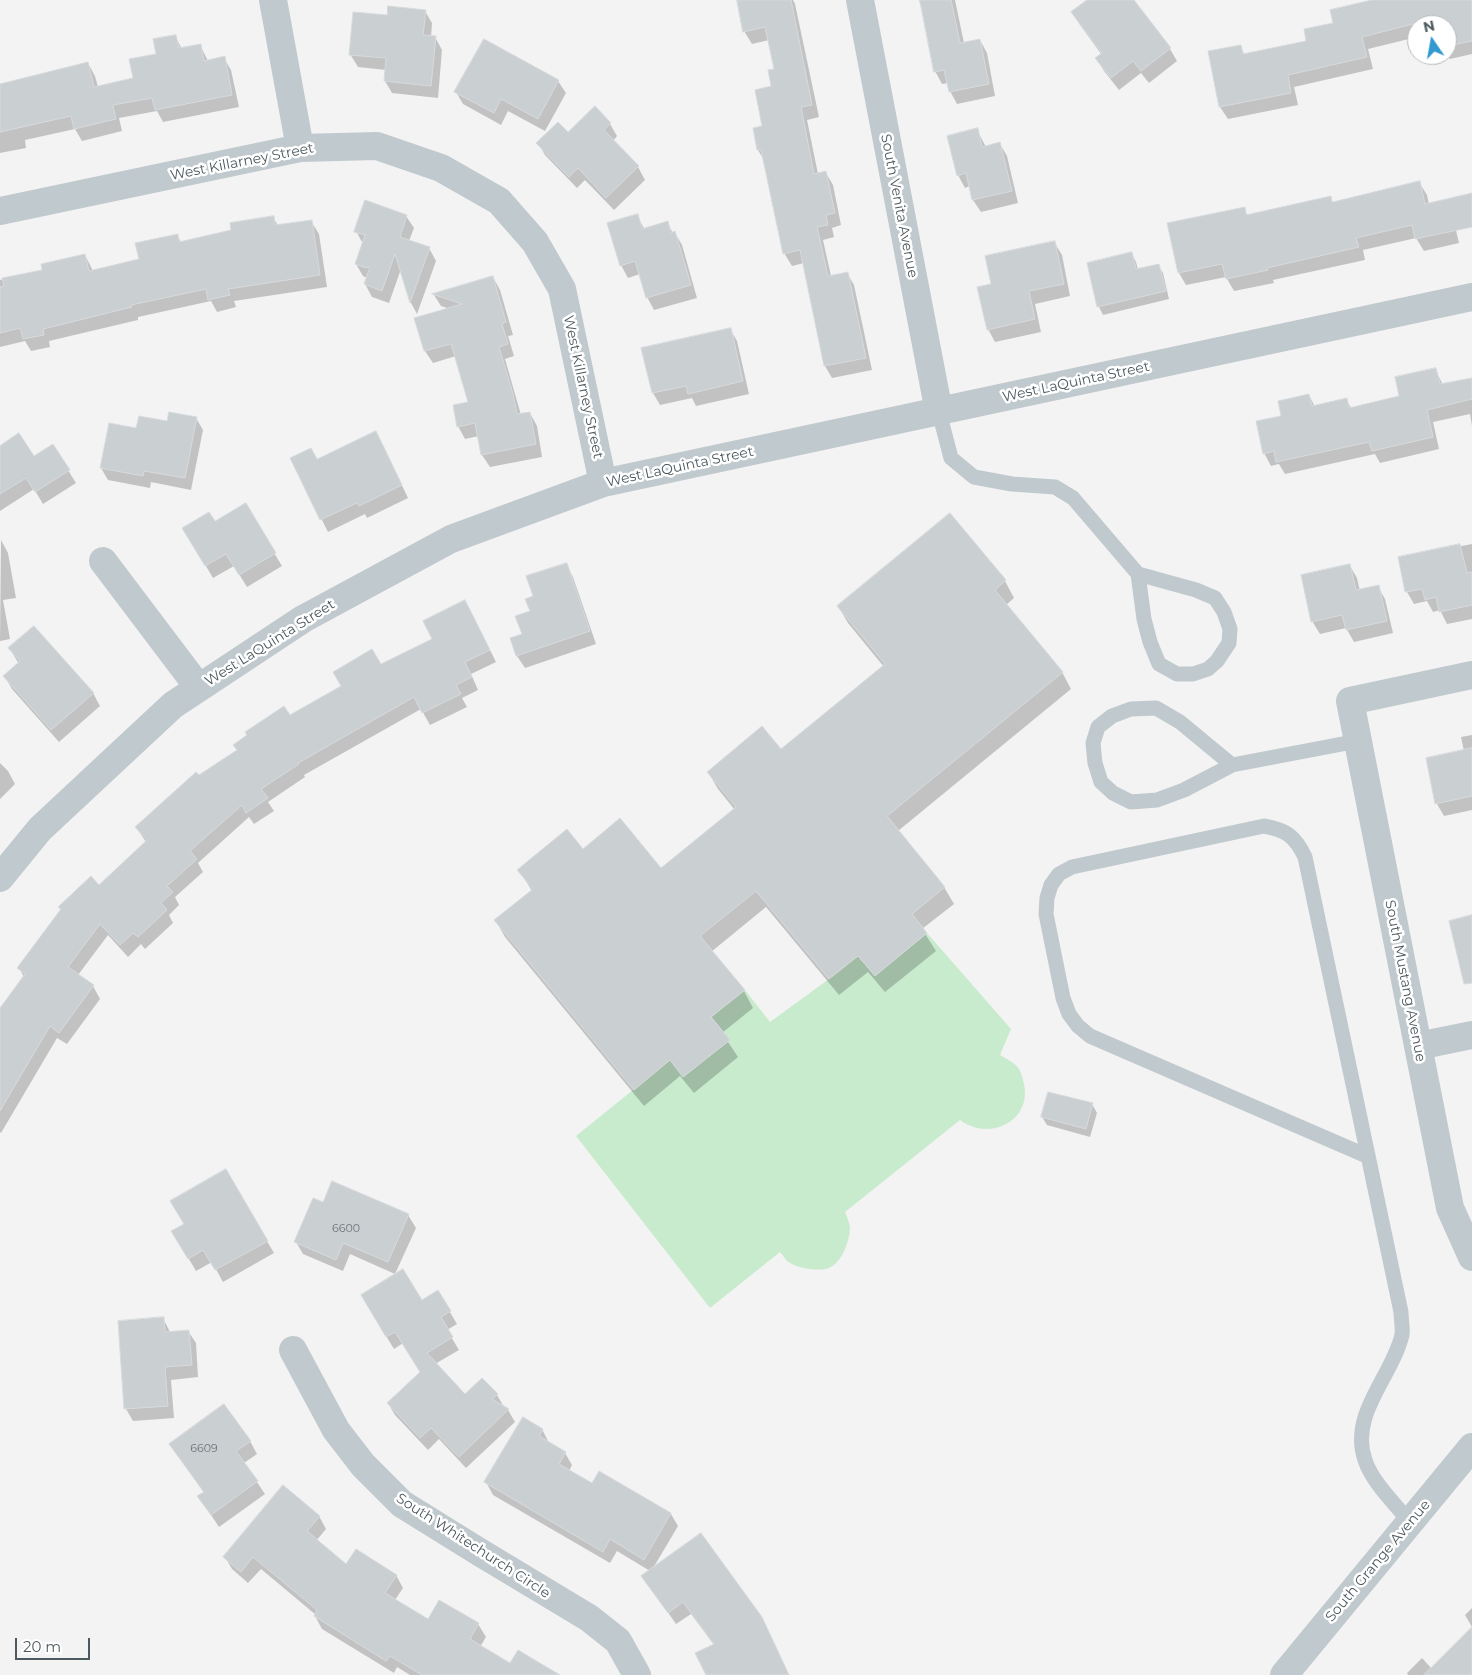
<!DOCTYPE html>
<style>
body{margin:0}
#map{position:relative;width:1472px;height:1675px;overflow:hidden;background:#f4f3f3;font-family:Montserrat,sans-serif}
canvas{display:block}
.north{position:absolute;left:1407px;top:15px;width:50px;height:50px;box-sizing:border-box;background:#fff;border:1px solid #b7bdbf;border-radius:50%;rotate:348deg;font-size:14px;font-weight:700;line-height:20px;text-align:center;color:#4c595e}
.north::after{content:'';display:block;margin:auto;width:18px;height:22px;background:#3198d0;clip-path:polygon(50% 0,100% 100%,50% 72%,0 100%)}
.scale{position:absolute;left:15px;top:1638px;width:75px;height:22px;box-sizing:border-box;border:2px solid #4c595e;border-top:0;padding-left:6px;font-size:15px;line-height:18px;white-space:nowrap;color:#4c595e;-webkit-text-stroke:4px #fff;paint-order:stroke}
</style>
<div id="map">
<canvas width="1472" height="1675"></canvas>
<div class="north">N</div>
<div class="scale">20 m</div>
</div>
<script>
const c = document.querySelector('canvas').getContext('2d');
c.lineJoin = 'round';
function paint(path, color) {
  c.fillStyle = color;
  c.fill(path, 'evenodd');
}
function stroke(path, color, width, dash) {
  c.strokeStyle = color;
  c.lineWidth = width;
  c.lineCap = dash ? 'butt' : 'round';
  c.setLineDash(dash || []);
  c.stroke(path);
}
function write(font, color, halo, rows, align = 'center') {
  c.font = font + ' Montserrat,sans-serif';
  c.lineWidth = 5;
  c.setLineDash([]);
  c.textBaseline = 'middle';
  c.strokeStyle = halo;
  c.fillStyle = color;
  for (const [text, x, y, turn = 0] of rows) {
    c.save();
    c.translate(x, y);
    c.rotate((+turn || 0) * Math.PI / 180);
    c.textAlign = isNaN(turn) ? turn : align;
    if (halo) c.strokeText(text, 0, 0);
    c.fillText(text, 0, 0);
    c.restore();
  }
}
paint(new Path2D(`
 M927,933L1011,1029L1000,1055C1007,1059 1015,1063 1019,1069C1021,1072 1022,1076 1023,1080C1035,1119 991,1143 960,1120L845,1212C847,1217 849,1222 850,1227C850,1240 842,1263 829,1268C818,1272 796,1268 787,1261C785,1259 782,1254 780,1252L710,1308L576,1136L670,1060L684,1077L729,1040L711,1017L745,990L770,1022L829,979L858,956L875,976Z`), '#c8ebce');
paint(new Path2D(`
 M738,0H793L795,4L819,117L807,120L818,174L826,173L833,185L841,225L832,228L834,237L823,240L831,276L847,273L854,285L872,370L832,378L825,366L804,263L792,266L784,253L764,160L758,150L775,70L769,40L752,44L744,31Z
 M919,0H955L964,43L980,40L987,53L995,96L957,104L950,91L948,83L942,84L935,71L922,8Z
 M1089,0H1132L1170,49L1177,61L1149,83L1141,73L1119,90L1104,71L1097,59L1102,55L1080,25L1073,13Z
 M1386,0H1472V54L1450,59L1447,53V25H1417V37L1368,49L1373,69L1294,87L1298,105L1228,119L1220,107L1210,52L1240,46L1245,55L1308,42L1334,24Z
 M425,11L432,23L431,37H435L442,50L438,98L392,93L385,81L386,70L358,67L350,54L388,16Z
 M175,36L182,49L200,45L208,61L224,58L231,70L239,107L163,122L157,111L119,118L122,131L82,141L75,129L25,140L26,148L0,153V85L88,63L95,76L98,87L135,79Z
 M558,81L566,93L545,131L508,111L501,125L463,104L456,92Z
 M610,124L617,136L613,141L638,167L645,180L614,210L585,180L577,188L545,155L538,143Z
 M977,130L986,147L1000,144L1007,156L1018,203L981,212L973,200L970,186L965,188L958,175Z
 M1419,182L1427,195L1429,205L1452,213L1459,243L1424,251L1416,238L1363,250L1365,260L1273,280L1274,283L1234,291L1226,277L1186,285L1179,273L1169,224L1244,209L1248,216L1330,197L1333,203Z
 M406,216L414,228L409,241L429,248L436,261L417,314L411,303L401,269L389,303L372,297L365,284L367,278L363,276L356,264L363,244L356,231Z
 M637,216L645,230L667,223L673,233H675L682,245L697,298L654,310L647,297L640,274L628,278L621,265Z
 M273,217L278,226L311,221L319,234L327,287L234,301L236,307L217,312L211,301L138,317V320L49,341L50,347L31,351L25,341L0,347V280L44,271L85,255L93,271L140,260L177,235L181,242L233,231Z
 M1054,242L1062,255L1070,296L1035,304L1041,332L995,342L988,329L993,285Z
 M1132,254L1136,262L1138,270L1158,265L1163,273L1169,299L1103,315L1099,307Z
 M493,277L500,290L513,335L508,336L514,356L505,359L521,415L530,413L537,426L542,457L490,467L482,455L479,436L465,439L458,426L470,403L456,356L433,363L425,351L416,319L450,309L441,306L434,295Z
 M730,329L737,341L749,394L696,406L692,398L660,405L653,393Z
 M1435,369L1443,385L1472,379V426L1470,414L1433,422L1439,449L1380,463L1375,454L1285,474L1279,464L1271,466L1264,453L1282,417L1309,395L1315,407L1346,400L1352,409L1400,397Z
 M196,418L203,430L191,490L151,482L150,488L108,480L101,468L137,430Z
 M383,445L408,498L367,518L365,514L328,532L291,458L317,461Z
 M53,446L76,483L43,504L34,489L0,511V447L33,458Z
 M245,505L282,566L247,587L234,566L213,578L184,529L214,523Z
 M1,540L8,553L16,598L3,600L10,639L0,641Z
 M1472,544V619L1447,624L1440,610L1433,612L1427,601L1414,604L1407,592L1399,558Z
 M566,564L573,577L596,644L525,668L517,656L512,639L523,635L534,597Z
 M1350,566L1357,578L1360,591L1378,587L1385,599L1393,633L1354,642L1346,628L1320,634L1312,621Z
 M1005,581L1014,598L1006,605L1062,672L1071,689L898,831L944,887L954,904L922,929L936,951L885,992L868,972L839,995L766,907L711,952L744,991L753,1008L722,1033L738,1057L694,1093L680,1076L644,1106L505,937L496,921L532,891L519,870L583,851L661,870L735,810L718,789L708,772L781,751L884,667L848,623L838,606Z
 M472,614L496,662L471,674L478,690L462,698L467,707L430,725L421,709L304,775L305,777L268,802L274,811L254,824L249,817L198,863L203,872L175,897L179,905L169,915L173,923L145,949L141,944L128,957L108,935L78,975L93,986L100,999L67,1044L57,1038L1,1133L0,1132V1010L24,977L19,968L99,887L146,842L136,827L199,776L290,716L380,666L434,639Z
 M10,649L93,693L100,706L59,742L12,689L5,677L19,664Z
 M1472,735V810L1444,816L1437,804L1464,751L1461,737Z
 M0,763L8,771L15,784L0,799Z
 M1092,1104L1097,1113L1090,1137L1047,1125L1042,1117Z
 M226,1171L274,1253L223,1282L212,1262L196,1271L173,1232L185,1225Z
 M323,1204L408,1215L416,1228L395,1274L350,1254L343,1271L303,1254L296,1242Z
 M438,1292L457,1324L447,1330L459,1350L435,1364L465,1396L497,1395L504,1407L508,1410L515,1422L466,1468L439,1439L428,1450L395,1415L388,1403L421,1373L403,1343L394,1349L369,1308L422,1301Z
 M163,1318L170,1332L188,1331L196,1343L198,1377L171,1380L174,1418L133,1421L126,1409Z
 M542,1429L549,1443L565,1453L572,1465L569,1471L593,1484L600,1472L671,1514L678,1526L652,1570L761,1618L789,1675H707L714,1645L691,1614L676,1624L643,1576L650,1571L617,1551L610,1563L493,1495L486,1482Z
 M250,1441L257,1454L244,1463L265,1494L219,1527L199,1497L204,1493L170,1444Z
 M319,1516L326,1529L316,1541L347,1566L396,1575L403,1588L395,1600L428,1621L440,1602L478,1624L486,1637L480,1647L511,1665L557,1675H410L397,1667L394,1673L322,1629L315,1616L316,1615L261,1569L248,1583L232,1569L225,1557Z
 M1472,1608V1627L1465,1615Z
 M1472,1629V1675H1408L1407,1673L1422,1658L1432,1669Z`), '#0003');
const building = new Path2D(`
 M737,0H791L812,105L801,107L814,174L826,171L835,213L826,215L828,225L817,227L828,276L848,272L866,358L824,366L800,250L783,254L761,150H757L753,128L762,126L755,90L771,86L768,70L774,69L765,27L743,32Z
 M920,0H951L960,43L980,39L989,84L949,92L944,70L934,72Z
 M1087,0H1134L1171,48L1141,71L1133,61L1111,78L1095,58L1102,53L1071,12Z
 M1372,0H1472V41L1447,46V25L1413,24L1362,37L1367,57L1288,75L1291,93L1219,107L1208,51L1241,45L1243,54L1306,41L1304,29L1333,23L1330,10Z
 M388,6L426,10L423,35L436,36L431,86L384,81L386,58L349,55L353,12L387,15Z
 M176,35L179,48L201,44L204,61L225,56L232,95L155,110L152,98L113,105L116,119L74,129L71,116L0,132V84L88,62L94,87L133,78L129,59L156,54L153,39Z
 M484,39L559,80L538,119L501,99L494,113L454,92Z
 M595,106L611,123L604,130L639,166L606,198L578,168L569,177L536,143L558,122L568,132Z
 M978,128L982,147L1000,142L1012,191L972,200L966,173L957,176L947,136Z
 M1420,181L1425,204L1472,193V227L1415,239L1412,225L1356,238L1359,247L1267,268L1268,270L1226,279L1222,264L1178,273L1167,223L1245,207L1246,215L1331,196L1332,202Z
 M365,200L407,215L400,237L430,247L410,303L395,254L382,291L364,284L370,267L366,268L355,264L365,235L354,232Z
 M638,214L642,229L668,221L671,233L675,231L691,285L646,298L635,261L620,266L607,223Z
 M274,216L275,225L312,220L320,275L228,289L230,295L208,300L206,289L131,305L132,307L43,329L44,335L23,339L20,328L0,333V287L4,286L2,278L42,270L41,264L85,254L89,271L139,259L135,243L178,234L179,242L231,230L230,223Z
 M1055,241L1064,284L1029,291L1035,319L987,330L977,287L991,284L985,256Z
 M1132,252L1136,269L1159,264L1166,291L1097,307L1087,263Z
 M493,276L506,322L502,324L508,344L499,347L513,394L517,414L530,412L536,444L481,455L475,423L457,427L453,405L468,402L451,344L424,351L414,318L462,304L432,294Z
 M731,328L743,381L688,394L686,386L652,393L641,348Z
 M1436,368L1440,384L1472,378V399L1427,410L1433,437L1372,451L1369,442L1276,462L1274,451L1263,454L1256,421L1281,416L1278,401L1309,394L1312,406L1347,398L1349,408L1399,396L1395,377Z
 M169,412L197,417L185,478L144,471L143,476L100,468L109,423L136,428L139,416L167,421Z
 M376,431L402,485L359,506L357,503L320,520L290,458L311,448L317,459Z
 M19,433L34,456L53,444L70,470L35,492L26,478L0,494V446Z
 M246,503L276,553L239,575L226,554L205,566L182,528L209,512L215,521Z
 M950,513L1006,580L995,590L1063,672L887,816L945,887L912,914L927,933L875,976L858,956L829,979L756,891L700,936L745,990L711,1017L730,1040L683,1077L670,1060L634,1090L494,920L533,889L517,870L567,829L583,849L620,818L661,868L736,807L707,772L762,726L781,749L885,664L837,606Z
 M1460,544L1467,573L1472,572V605L1439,612L1436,597L1425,600L1422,589L1405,592L1398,557Z
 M567,563L590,631L516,656L510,638L522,634L515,616L530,611L525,599L533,596L526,576Z
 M1350,564L1356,590L1379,585L1387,621L1346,630L1342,615L1311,622L1301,575Z
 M465,600L490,650L465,662L472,677L456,685L461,694L422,713L414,697L298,763L299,764L261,789L268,798L246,813L242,805L190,851L197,859L167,886L173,892L161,903L167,910L138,937L133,933L120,945L100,924L68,967L94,985L59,1033L50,1026L0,1111V1008L25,974L17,968L61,909L58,907L91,876L99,885L147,840L135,827L196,772L199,775L237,750L233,745L247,735L245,732L284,706L290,715L341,686L333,672L372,649L381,664L432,639L423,621Z
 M34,626L94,693L51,730L3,676L20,661L8,648Z
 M1472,748V796L1435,804L1426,758Z
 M1472,915V983L1464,984L1449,921Z
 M1048,1092L1093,1103L1086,1129L1041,1117Z
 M226,1169L268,1241L215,1270L203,1250L188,1259L171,1231L184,1224L170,1201Z
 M332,1181L409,1214L388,1262L343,1243L336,1260L294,1242L313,1198L323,1202Z
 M403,1269L422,1300L438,1290L451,1311L441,1317L453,1337L427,1353L465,1394L482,1378L498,1394L492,1399L509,1409L459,1457L431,1428L420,1438L387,1403L420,1372L395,1332L386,1337L361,1295Z
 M164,1317L165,1332L189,1330L192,1365L165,1367L168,1406L124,1409L118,1321Z
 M224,1404L251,1441L236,1451L258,1481L211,1515L197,1496L204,1492L169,1444Z
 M523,1417L543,1429L539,1436L566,1452L559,1464L592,1483L599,1471L671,1513L644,1560L610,1539L603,1552L484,1482Z
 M283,1485L320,1516L307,1531L346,1564L356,1549L397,1575L385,1593L428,1619L439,1600L479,1623L470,1639L510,1663L518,1650L560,1675H422L390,1656L386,1661L314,1616L317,1610L253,1557L241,1572L223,1557Z
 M701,1533L762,1617L789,1675H706L695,1653L714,1644L683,1602L668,1613L641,1576Z
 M1472,1627V1675H1424Z`);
paint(building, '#cacfd1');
stroke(building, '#d7dadd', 1);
stroke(new Path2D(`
 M939,412L951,458L974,477L1012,484L1055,487L1073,498L1138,574L1144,619L1150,642L1159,664L1177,674H1193L1208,669L1217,661L1229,643L1230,629L1224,612L1215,598L1196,590L1138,574
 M1232,765L1180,722L1156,708L1131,709L1112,716L1098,727L1093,743L1095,763L1101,782L1113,793L1131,802L1157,800L1184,790L1232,765L1358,741
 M1367,1156L1090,1036L1078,1026L1069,1014L1063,998L1046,914L1047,898L1051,885L1059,874L1072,867L1264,826C1286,830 1295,836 1305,857L1401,1312C1401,1319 1403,1328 1402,1335C1392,1377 1349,1414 1365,1460C1372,1482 1395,1504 1410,1522`), '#c0c9cd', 15);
stroke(new Path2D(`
 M273,0L300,148
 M860,0L939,412
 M0,211L300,148L377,146L441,168L499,201L535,242L562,289L603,483
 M103,561L199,688
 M1472,675L1350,701L1450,1208L1472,1257
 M0,878L40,829L173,705L303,619L451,539L603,483L1472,297
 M1418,1046L1472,1035
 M293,1350L336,1430L363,1465L402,1504L481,1553L589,1618L618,1641L637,1675`), '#c0c9cd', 28);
stroke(new Path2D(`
 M1284,1675L1472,1447`), '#c0c9cd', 28);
write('11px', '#6c767b', null, [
 ["6600",346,1229],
 ["6609",204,1449]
]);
write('14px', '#4c595e', '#fff', [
 ["West Killarney Street",242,162,-11],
 ["South Venita Avenue",899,206,79],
 ["West LaQuinta Street",1076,382,-12],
 ["West Killarney Street",583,387,78],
 ["West LaQuinta Street",680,467,-12],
 ["West LaQuinta Street",270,643,-32],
 ["South Mustang Avenue",1405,981,79],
 ["South Whitechurch Circle",473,1546,33],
 ["South Grange Avenue",1378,1561,-50]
]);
</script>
